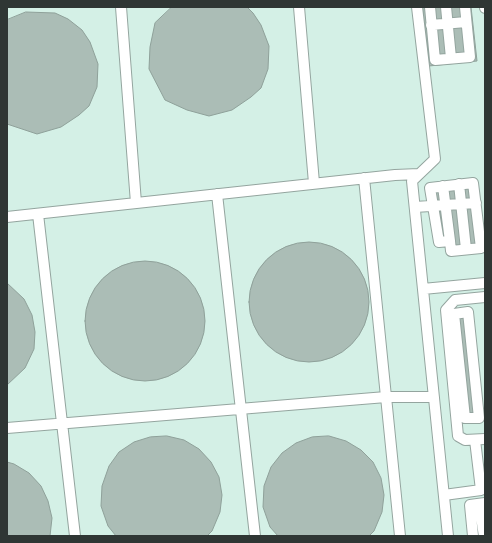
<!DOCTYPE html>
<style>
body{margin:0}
#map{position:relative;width:492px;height:543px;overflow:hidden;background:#e6f9f1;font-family:Ubuntu,sans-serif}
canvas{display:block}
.frame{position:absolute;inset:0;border:8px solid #2f3634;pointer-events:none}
</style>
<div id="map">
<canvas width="492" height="543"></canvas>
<div class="frame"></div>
</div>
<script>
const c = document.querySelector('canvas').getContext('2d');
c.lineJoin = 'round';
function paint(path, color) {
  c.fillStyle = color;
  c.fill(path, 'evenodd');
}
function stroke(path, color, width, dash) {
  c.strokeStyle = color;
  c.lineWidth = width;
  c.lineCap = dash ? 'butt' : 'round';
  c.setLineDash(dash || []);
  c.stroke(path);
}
paint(new Path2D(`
 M7,7H485V536H7Z`), '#d4f0e6');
const building = new Path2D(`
 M172,7H247L253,13L261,25L269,46L268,69L261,88L251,97L232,110L209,116L187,110L165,100L149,69L150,47L155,23Z
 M423,7H471L477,61L429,66Z
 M26,12L55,13L68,19L82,30L90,42L98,64L97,87L89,106L79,115L61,127L37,134L7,124V20Z
 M476,179L485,251L446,245L435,246L427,185Z
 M249 302a60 60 0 1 1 120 0a60 60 0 1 1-120 0Z
 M85 321a60 60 0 1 1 120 0a60 60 0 1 1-120 0Z
 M7,283L24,299L32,315L35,332L34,349L25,368L7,385Z
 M470,309L482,421H464L452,312Z
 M167,436L184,440L199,449L211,462L219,477L222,495L220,512L212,531L207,536H116L108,526L101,506L102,486L109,466L119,452L134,442L150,437Z
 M329,436L346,441L361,450L373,462L381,478L384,495L382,512L374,531L369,536H278L270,527L263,507L264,486L271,467L282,453L296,443L312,437Z
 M7,462L14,464L29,473L41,486L48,501L52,518L50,536H7Z`);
paint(building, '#abbdb6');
stroke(building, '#8fa19a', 1);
const minor = new Path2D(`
 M121,7L136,203
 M299,7L314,183
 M417,7L435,159L412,181L448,536
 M430,7L435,60L470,57L465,7
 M446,7L451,58
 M485,7V8
 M431,25L466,22
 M364,178L400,536
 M473,183L481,248L451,251L450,241L439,242L430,188Z
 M459,184L466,249
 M443,186L450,241
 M217,194L255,536
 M415,207L476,203
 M38,214L75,536
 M7,217L395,175L419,174
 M423,289L485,283
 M485,297L455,300L446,310L458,436L465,440L485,439
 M468,312L479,418H465L454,314Z
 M7,428L386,397H434
 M444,495L481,490L475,440
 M479,504L484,536
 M473,536L470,505L485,503`);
stroke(minor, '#94a59f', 12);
stroke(minor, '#fff', 10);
</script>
